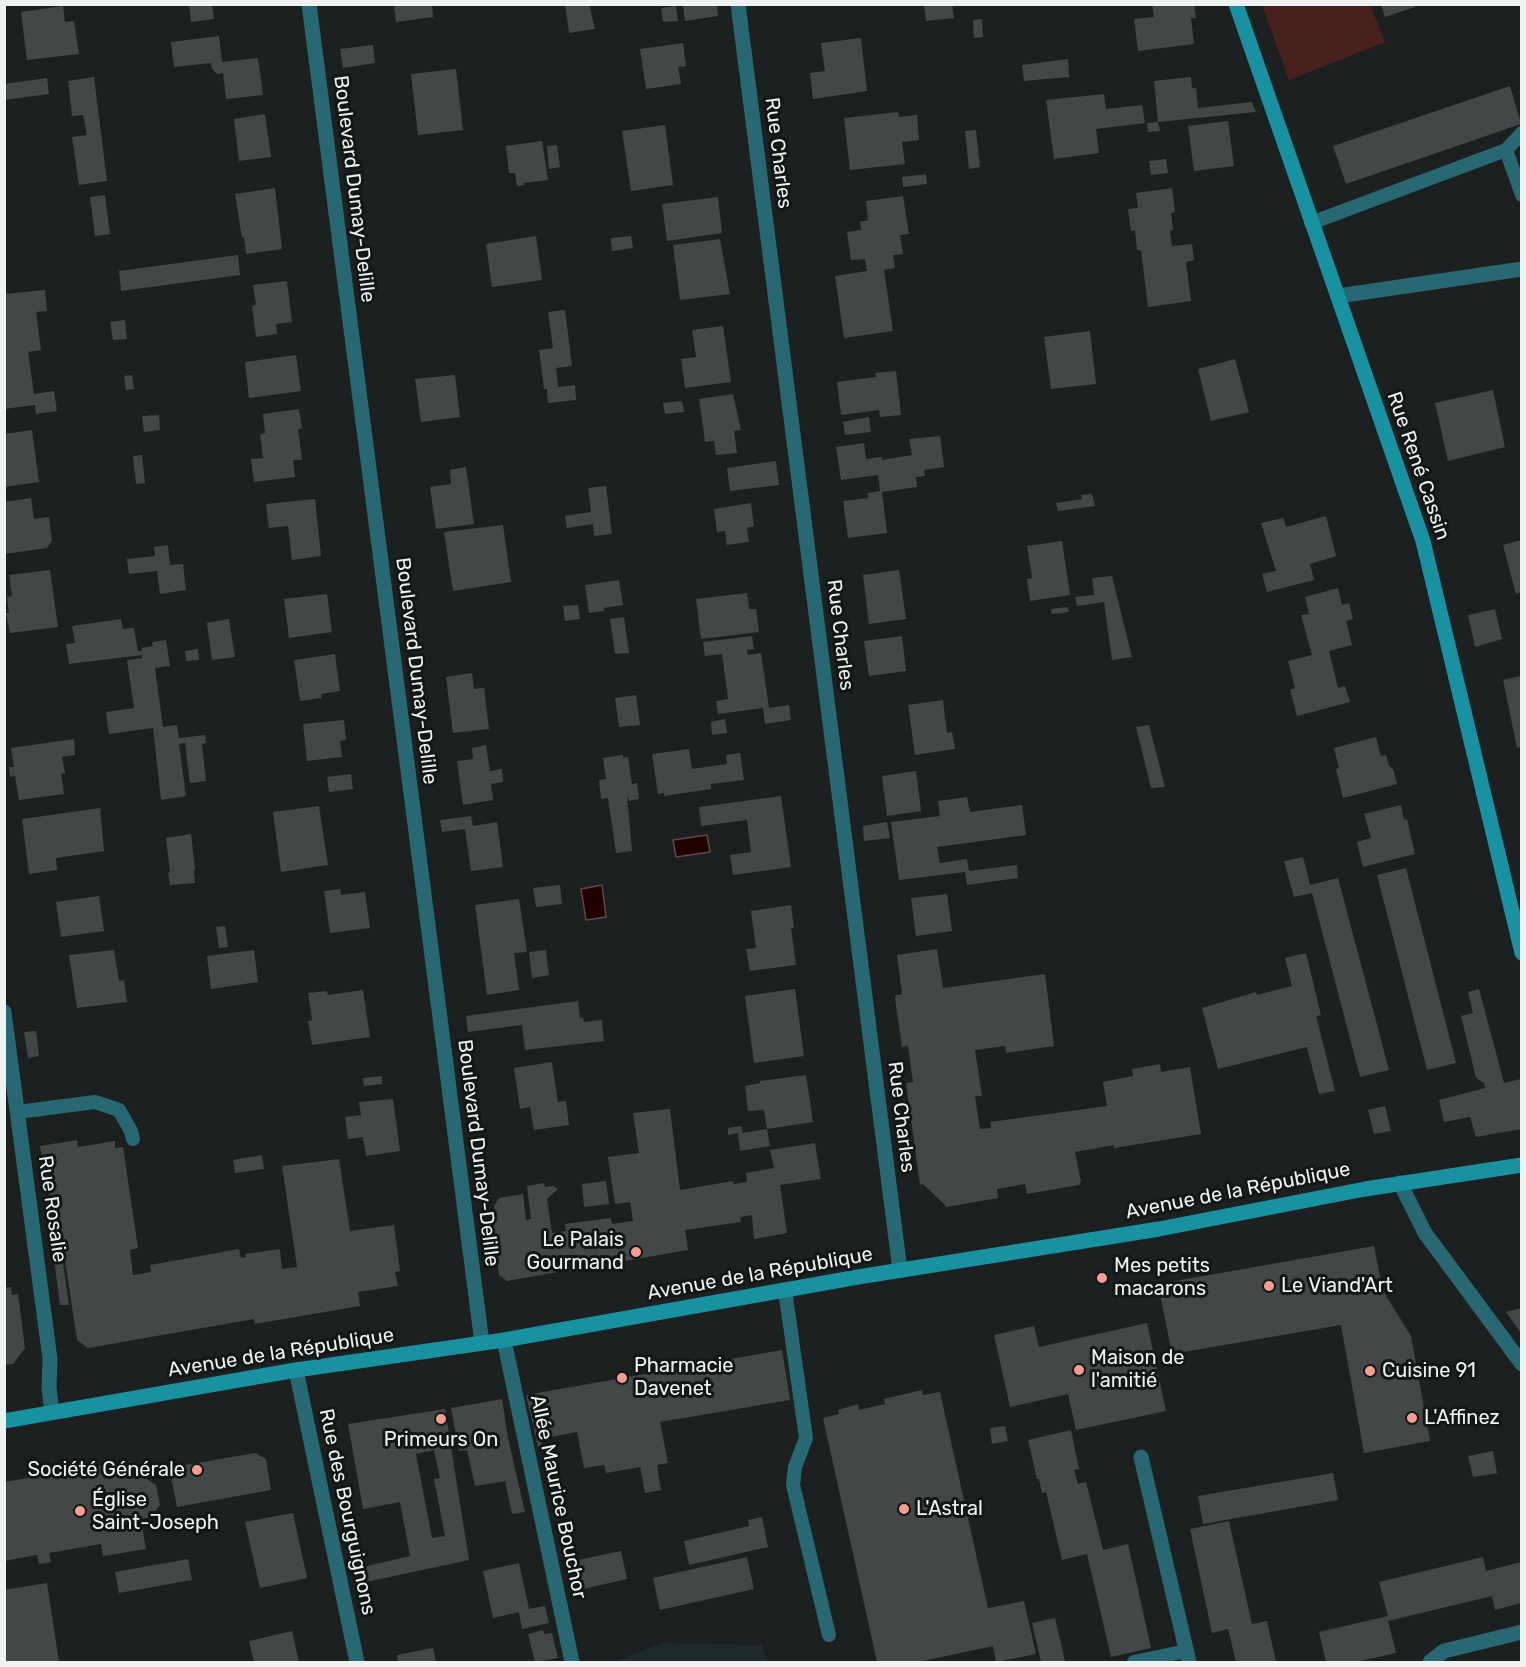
<!DOCTYPE html>
<meta charset="utf-8">
<style>
body{margin:0}
#map{position:relative;width:1526px;height:1667px;overflow:hidden;background:#1d2021;font-family:Rubik,sans-serif}
canvas{display:block}
.frame{position:absolute;inset:0;border:6px solid #eff2f2;pointer-events:none}
</style>
<div id="map">
<canvas width="1526" height="1667"></canvas>
<div class="frame"></div>
</div>
<script>
const c = document.querySelector('canvas').getContext('2d');
c.lineJoin = 'round';
function paint(path, color) {
  c.fillStyle = color;
  c.fill(path, 'evenodd');
}
function stroke(path, color, width, dash) {
  c.strokeStyle = color;
  c.lineWidth = width;
  c.lineCap = dash ? 'butt' : 'round';
  c.setLineDash(dash || []);
  c.stroke(path);
}
function write(font, color, halo, rows, align = 'center') {
  c.font = font + ' Rubik,sans-serif';
  c.lineWidth = 6;
  c.setLineDash([]);
  c.textBaseline = 'middle';
  c.strokeStyle = halo;
  c.fillStyle = color;
  for (const [text, x, y, turn = 0] of rows) {
    c.save();
    c.translate(x, y);
    c.rotate((+turn || 0) * Math.PI / 180);
    c.textAlign = isNaN(turn) ? turn : align;
    if (halo) c.strokeText(text, 0, 0);
    c.fillText(text, 0, 0);
    c.restore();
  }
}
paint(new Path2D(`
 M662,1643L762,1645L767,1662H620L619,1660Z`), '#1f2a2c');
paint(new Path2D(`
 M1262,5H1370L1385,42L1289,80Z`), '#48211e');
const water = new Path2D(`
 M707,835L710,852L676,857L673,840Z
 M602,885L606,917L586,920L581,889Z`);
paint(water, '#230000');
stroke(water, '#604949', 1.5);
paint(new Path2D(`
 M189,4H212L214,19L191,22Z
 M394,4H432L433,17L396,22Z
 M565,4H589L595,29L569,33Z
 M717,4L718,16L685,21L683,5Z
 M924,4H952L954,18L926,21Z
 M1152,4H1194L1196,18H1191L1194,44L1138,51L1134,19L1154,17Z
 M1381,4H1414L1415,7L1385,17Z
 M63,6L65,22L74,21L79,54L27,60L21,12Z
 M676,6L678,21L663,22L661,8Z
 M982,19L983,37L974,38L973,20Z
 M219,36L222,62L258,58L263,95L226,99L223,73L217,74L212,69L211,63L174,67L171,42Z
 M861,38L867,91L813,99L810,73L825,71L821,43Z
 M683,43L686,66L678,67L681,84L646,89L640,49Z
 M373,45L375,63L343,68L340,49Z
 M1068,59L1069,77L1024,81L1022,65Z
 M456,69L463,130L418,135L411,74Z
 M94,77L107,181L79,185L72,137L87,135L83,115L72,116L68,81Z
 M1191,77L1192,88H1196L1198,108L1252,102L1256,112L1158,122L1154,81Z
 M47,78L49,94L4,100V84Z
 M1510,86L1521,124L1346,184L1333,146Z
 M1104,94L1106,109L1142,105L1145,123L1096,129L1099,153L1054,159L1046,100Z
 M898,112L899,117L917,115L919,140L902,142L905,164L850,170L844,118Z
 M265,114L271,157L239,161L234,119Z
 M1228,121L1234,166L1194,171L1188,126Z
 M1158,122L1160,131L1148,132L1147,123Z
 M665,125L673,185L631,191L622,131Z
 M976,130L980,167L969,169L965,131Z
 M542,141L548,180L524,183V185L517,186L515,173H509L506,146Z
 M557,145L560,167L549,169L547,146Z
 M1166,159L1168,173L1151,175L1149,161Z
 M926,174L927,184L903,187L902,177Z
 M275,188L282,249L246,254L244,237L242,238L235,194Z
 M1172,188L1175,212L1171,213L1173,230H1170L1172,246L1192,244L1194,260L1186,262L1191,301L1148,307L1141,250H1137L1135,230L1131,231L1128,209L1138,208L1136,193Z
 M105,195L110,234L95,236L90,197Z
 M903,196L909,234L900,235L903,254L893,255L895,268L884,270L893,331L844,338L835,276L867,271L865,259L851,260L847,232L861,230L860,222L868,220L866,201Z
 M718,197L722,233L667,241L662,204Z
 M536,236L542,280L492,287L486,244Z
 M631,236L633,248L612,251L611,238Z
 M720,239L730,294L680,300L673,245Z
 M238,255L240,275L121,291L119,271Z
 M287,281L292,322L276,324L277,334L256,337L252,306L256,305L253,285Z
 M45,290L47,311L36,312L41,350L28,352L34,394L54,391L57,411L36,414L35,405L4,409V294Z
 M565,310L572,366L556,368L558,387L575,385L576,400L548,403L547,389H544L539,350L553,348L548,312Z
 M125,320L127,339L113,340L110,322Z
 M723,326L731,382L685,388L681,359L696,357L692,330Z
 M1090,331L1096,384L1051,389L1044,337Z
 M296,355L301,391L249,398L245,362Z
 M1235,359L1249,412L1211,421L1198,369Z
 M896,371L901,415L880,417L879,410L841,415L837,382L876,377L875,373Z
 M132,375L134,389L126,390L124,376Z
 M455,375L460,417L421,422L415,379Z
 M1493,390L1505,447L1448,461L1435,403Z
 M733,394L741,430L734,431L737,453L716,455L714,441L705,442L699,399Z
 M682,401L684,412L665,414L663,403Z
 M299,409L302,429H298L302,460H293L295,477L254,482L251,459L263,458L260,434L265,433L263,414Z
 M159,415L160,430L144,432L142,416Z
 M869,417L871,432L845,435L843,422Z
 M32,430L39,482L4,487V434Z
 M940,436L944,467L924,470L925,476L916,477L917,487L882,492L887,533L848,538L843,501L868,498V493L880,491L878,475L841,480L836,447L864,443L866,459L882,457V460L912,455L909,439Z
 M142,455L145,483L136,484L133,456Z
 M776,461L779,485L730,491L727,468Z
 M466,467L474,524L436,529L430,487L451,484L450,470Z
 M606,486L612,534L594,536L593,524L567,528L565,516L591,512L588,488Z
 M1092,494L1095,506L1058,511L1056,503L1082,499L1081,495Z
 M31,498L34,519L49,517L52,541L47,548L4,554V502Z
 M315,499L321,556L292,560L288,526L269,528L266,504Z
 M751,503L754,526L747,528L749,542L727,545L725,531L717,532L714,509Z
 M1326,516L1336,556L1310,564L1314,580L1267,592L1262,574L1276,571L1261,523L1283,518L1286,527Z
 M503,525L511,582L453,591L444,532Z
 M1521,540V592L1516,594L1503,545Z
 M1062,541L1070,595L1030,601L1027,579L1032,578L1027,546Z
 M168,545L170,565L183,564L186,590L160,594L157,571L129,574L127,559L155,556L154,547Z
 M50,570L58,627L10,633L6,613H9L7,597L12,596L9,575Z
 M899,570L906,619L869,624L863,575Z
 M1112,576L1132,657L1112,660L1104,602L1077,606L1075,597L1094,595L1092,578Z
 M619,580L623,605L604,608V611L589,613L585,585Z
 M1338,588L1342,605L1349,603L1353,619L1346,621L1352,645L1329,651L1338,688L1345,686L1350,702L1297,716L1290,690L1295,688L1288,661L1312,655L1301,615L1309,614L1305,597Z
 M747,593L749,609H756L759,632L701,639L696,599Z
 M327,594L332,632L289,638L284,599Z
 M578,605L580,619L565,621L563,606Z
 M1068,607L1069,612L1052,614L1051,609Z
 M1495,609L1502,639L1475,647L1468,615Z
 M624,617L629,653L615,654L610,619Z
 M121,619L123,629L134,628L138,651H142L141,648L153,646L152,642L166,640L170,666L155,668L163,727L177,725L179,738L205,735L206,743L202,744L206,781L190,783L185,743L179,744L186,796L161,800L153,728L109,734L106,712L134,708L127,660L142,658V655L69,664L66,644L75,643L72,626Z
 M229,619L235,657L212,660L207,623Z
 M752,636L754,649L747,650L748,655L761,653L769,708L789,705L791,720L765,724L763,708L718,714L716,701L728,699L722,654L705,656L703,642Z
 M902,636L906,671L869,676L864,641Z
 M198,649L199,660L186,661L185,651Z
 M335,654L340,691L321,694L322,698L300,701L294,660Z
 M472,673L474,689L484,688L489,729L453,733L446,677Z
 M1521,676V747L1517,748L1503,680Z
 M636,695L640,725L619,727L615,698Z
 M943,700L947,733L952,732L955,749L915,755L908,705Z
 M725,719L727,733L712,735L711,722Z
 M344,720L346,740L340,741L342,757L307,761L303,724Z
 M1149,725L1165,787L1151,788L1136,727Z
 M1376,737L1381,756L1386,755L1389,766L1393,769L1397,784L1343,798L1336,769L1339,768L1334,748Z
 M74,739L75,755L62,757L65,773L61,774L64,794L19,800L15,776L10,777L9,767H14L11,748Z
 M486,745L490,771L502,769L503,782L491,784L493,800L463,805L457,761L473,759L472,748Z
 M689,749L692,769L727,764L726,755L740,753L744,780L711,784V789L664,796V793L658,794L652,754Z
 M623,755V758L628,757L632,784L637,783L639,799L629,801L627,796L632,851L616,853L608,798L601,799L599,780L606,779L603,758Z
 M916,771L921,811L887,816L882,776Z
 M351,774L353,789L329,792L327,777Z
 M781,796L791,867L733,875L730,855L751,852L747,820L701,826L699,807Z
 M967,797L970,812L1022,805L1026,835L937,847L940,863L967,859L969,871L1017,865L1018,878L967,885L965,872L899,880L891,822L940,816L938,801Z
 M1401,805L1404,820L1407,819L1415,854L1363,867L1357,842L1371,838L1364,814Z
 M319,806L328,865L281,872L273,812Z
 M100,808L104,851L56,858L57,870L29,874L22,819Z
 M471,816L473,826L497,822L503,867L471,871L465,829L442,832L440,820Z
 M887,822L890,838L864,841L863,826Z
 M191,834L195,869L194,870L195,883L170,885L168,873L170,872L166,838Z
 M1303,857L1310,885L1338,878L1389,1070L1360,1077L1312,893L1294,897L1284,861Z
 M1406,868L1456,1063L1427,1070L1377,875Z
 M560,885L562,904L536,907L533,888Z
 M340,889L341,895L365,892L370,928L330,933L324,891Z
 M947,894L952,931L916,936L911,898Z
 M99,896L104,931L61,937L56,902Z
 M519,899L527,952L514,953L519,990L487,995L475,905Z
 M791,905L794,928H791L796,965L750,971L746,949L756,948L751,911Z
 M225,926L228,947L219,948L216,927Z
 M937,949L943,988L1045,974L1054,1046L1006,1053L1005,1046L975,1050L982,1096H975L980,1129L991,1128L990,1122L1107,1106L1103,1082L1133,1076L1132,1069L1160,1064L1161,1072L1190,1067L1201,1134L1114,1148V1145L1075,1152L1081,1182L1079,1185L1027,1194L1025,1184L997,1189L998,1198L946,1207L945,1205L923,1184L920,1185L906,1083L913,1082L908,1046L902,1047L895,998L896,995L902,994L897,955Z
 M114,950L119,981L124,980L127,1002L77,1008L69,955Z
 M254,950L258,982L211,989L207,956Z
 M546,950L549,975L532,978L529,952Z
 M1306,953L1321,1015L1316,1016L1335,1091L1319,1094L1307,1047L1218,1069L1202,1008L1256,992L1257,995L1292,986L1285,958Z
 M795,989L804,1056L754,1063L745,996Z
 M1479,989L1504,1083L1521,1079V1129L1476,1137L1470,1117L1444,1122L1439,1100L1485,1088L1484,1083L1476,1078L1461,1016L1473,1013L1468,992Z
 M363,990L370,1037L312,1045L308,1021L312,1020L308,993L327,991L328,995Z
 M578,1001L580,1018L583,1017L584,1022L602,1020L604,1041L525,1050L522,1025L468,1032L466,1016Z
 M36,1031L39,1056L28,1058L24,1032Z
 M552,1062L558,1102L566,1101L569,1125L534,1130L530,1107L520,1109L514,1068Z
 M806,1075L813,1122L767,1129L764,1110L748,1111L745,1086L760,1083V1081Z
 M382,1076V1084L364,1086L363,1078Z
 M393,1099L400,1151L366,1156L363,1137L348,1139L345,1117L361,1115L359,1102Z
 M1385,1106L1391,1131L1374,1134L1368,1110Z
 M670,1109L680,1190L733,1181L734,1184L747,1182L746,1173L774,1168L770,1150L815,1143L821,1179L780,1185L787,1233L754,1239L752,1215L740,1217L741,1222L685,1230L688,1250L568,1271L566,1257L556,1259L558,1272L507,1281L499,1275L491,1212L495,1211L494,1206L499,1198L523,1194L526,1220L531,1219L527,1186L544,1183L545,1187L553,1186L558,1189L547,1199L552,1233L566,1231L565,1224L611,1218L612,1224L633,1221L630,1202L615,1204L608,1157L639,1153L633,1113Z
 M741,1126L743,1133L767,1129L770,1146L740,1151L738,1133L728,1135V1128Z
 M77,1140L78,1147L115,1141V1148L123,1147L138,1248L130,1250L133,1275L151,1272L150,1265L239,1249L241,1258L246,1257L245,1254L280,1249L282,1269L297,1267L282,1166L339,1159L350,1231L394,1225L400,1271L395,1272L398,1286L358,1292L360,1306L255,1324L254,1319L88,1348L77,1340L57,1207L51,1208L40,1146Z
 M262,1155L264,1169L235,1173L233,1160Z
 M606,1181L609,1204L584,1207L582,1184Z
 M51,1236H59L69,1305H60Z
 M1374,1246L1383,1291L1411,1336L1430,1441L1364,1453L1341,1325L1172,1354L1158,1284Z
 M11,1287L12,1295L18,1294L25,1348L13,1364L4,1365V1288Z
 M1521,1308V1333L1506,1312Z
 M1147,1323L1166,1411L1076,1430L1068,1394L1010,1407L994,1335L1034,1326L1039,1347Z
 M782,1350L790,1400L660,1422L668,1463L657,1465L661,1490L645,1493L640,1467L606,1473L604,1465L584,1468L577,1432L541,1439L542,1446L538,1447L526,1395Z
 M922,1390L923,1395L940,1392L988,1608L1024,1601L1036,1654L996,1662L993,1646L918,1662H877L823,1418L839,1414L838,1410L858,1404L859,1410L885,1404L884,1399Z
 M502,1399L508,1438L525,1512L512,1514L505,1481L475,1486L467,1450L459,1451L451,1408Z
 M445,1409L469,1560L366,1582L363,1567L410,1556L400,1502L363,1509L348,1424ZM434,1450L440,1478L434,1479L445,1536L432,1538L416,1454Z
 M1005,1426L1008,1441L992,1444L990,1428Z
 M1071,1430L1079,1469L1074,1470L1078,1484L1086,1482L1103,1550L1128,1544L1151,1648L1111,1657L1087,1554L1062,1560L1046,1492L1042,1493L1039,1479H1037L1028,1440Z
 M1493,1451L1497,1473L1473,1477L1468,1456Z
 M255,1453L266,1459L271,1490L177,1507L169,1468Z
 M131,1461L135,1478L144,1477L156,1485L160,1505L151,1517L141,1519L146,1549L103,1556L101,1544L49,1553L51,1562L39,1564L37,1555L4,1561V1482Z
 M1333,1473L1338,1500L1203,1524L1198,1496Z
 M293,1513L307,1578L260,1588L245,1522Z
 M762,1517L768,1547L689,1565L684,1541L749,1526L748,1520Z
 M1229,1521L1252,1624L1267,1621L1276,1662H1236L1228,1629L1212,1633L1190,1529Z
 M621,1551L627,1579L570,1592L564,1563Z
 M747,1557L754,1589L660,1610L653,1578Z
 M1483,1557L1486,1571L1521,1562V1603L1495,1610L1492,1596L1388,1621L1396,1653L1356,1662H1326L1319,1632L1388,1616L1379,1582Z
 M188,1559L192,1580L119,1593L115,1572Z
 M519,1563L529,1609L545,1606L549,1623L522,1629L519,1612L493,1618L483,1571Z
 M47,1583L59,1662H4V1590Z
 M1055,1618L1065,1661L1041,1662L1032,1623Z
 M543,1630L544,1634L552,1633L558,1658L535,1662L528,1634Z
 M292,1631L299,1662H254L249,1641Z
 M433,1648L436,1662H398L397,1655Z`), '#434747');
stroke(new Path2D(`
 M1506,150L1522,133
 M1311,223L1506,150L1522,195
 M18,1112L95,1102L119,1110L131,1131L133,1139
 M785,1290L806,1438L795,1467L793,1485L829,1635
 M1134,1662L1186,1651`), '#286872', 14);
stroke(new Path2D(`
 M309,4L482,1343
 M738,4L900,1270
 M1338,296L1522,269
 M4,1012L50,1359L49,1388L52,1412
 M504,1340L572,1662
 M296,1370L357,1662
 M1141,1457L1189,1662
 M1430,1662L1444,1651L1522,1632`), '#286872', 15);
stroke(new Path2D(`
 M1400,1183L1425,1233L1522,1364`), '#286872', 15);
stroke(new Path2D(`
 M1236,4L1423,541L1522,953
 M4,1421L296,1370L504,1340L858,1277L1159,1229L1365,1189L1522,1165`), '#1892a1', 15);
for (const [x, y, r, color] of [
 [636,1252,6,"#f59c93"],
 [1102,1278,6,"#f59c93"],
 [1269,1286,6,"#f59c93"],
 [1079,1370,6,"#f59c93"],
 [1370,1371,6,"#f59c93"],
 [622,1378,6,"#f59c93"],
 [1412,1418,6,"#f59c93"],
 [441,1419,6,"#f59c93"],
 [197,1470,6,"#f59c93"],
 [904,1509,6,"#f59c93"],
 [80,1511,6,"#f59c93"]
]) {
  const dot = new Path2D();
  dot.arc(x, y, r, 0, 2 * Math.PI);
  c.fillStyle = color;
  c.fill(dot);
  stroke(dot, '#131717', 2);
}
write('20px', '#eff2f2', '#131717', [
 ["Rue Charles",778,153,83],
 ["Boulevard Dumay-Delille",354,189,83],
 ["Rue René Cassin",1418,466,71],
 ["Rue Charles",840,635,83],
 ["Boulevard Dumay-Delille",416,671,83],
 ["Rue Charles",901,1117,83],
 ["Boulevard Dumay-Delille",478,1153,83],
 ["Avenue de la République",1238,1191,-11],
 ["Rue Rosalie",52,1209,82],
 ["Avenue de la République",760,1274,-10],
 ["Avenue de la République",281,1353,-9],
 ["Allée Maurice Bouchor",558,1497,78],
 ["Rue des Bourguignons",347,1512,78]
]);
write('20px', '#eff2f2', '#131717', [
 ["Le Palais",624,1240,"right"],
 ["Gourmand",624,1263,"right"],
 ["Mes petits",1114,1266],
 ["macarons",1114,1289],
 ["Le Viand'Art",1281,1286],
 ["Maison de",1091,1358],
 ["l'amitié",1091,1381],
 ["Pharmacie",634,1366],
 ["Davenet",634,1389],
 ["Cuisine 91",1382,1371],
 ["L'Affinez",1424,1418],
 ["Primeurs On",441,1440,"center"],
 ["Société Générale",185,1470,"right"],
 ["Église",92,1500],
 ["Saint-Joseph",92,1523],
 ["L'Astral",916,1509]
], 'left');
</script>
